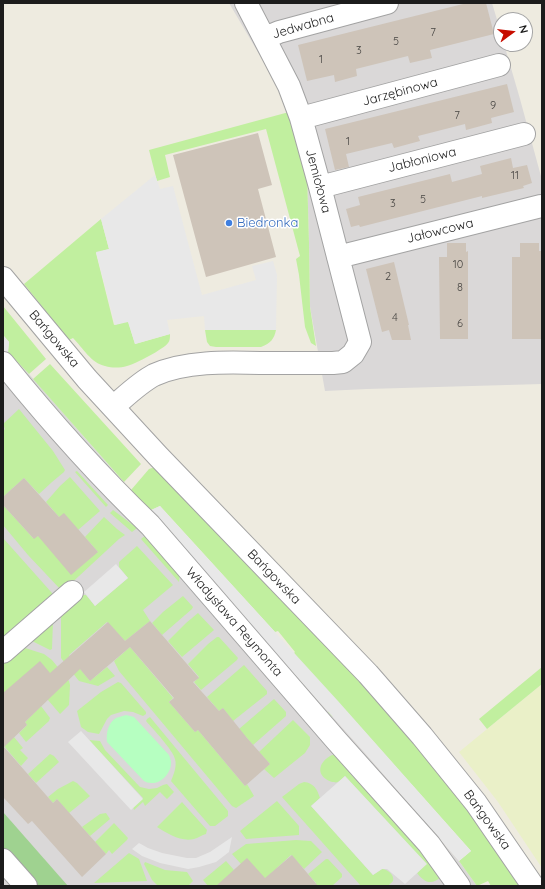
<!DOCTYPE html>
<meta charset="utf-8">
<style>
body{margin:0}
#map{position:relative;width:545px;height:889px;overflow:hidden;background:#eeebe0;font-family:Quicksand,sans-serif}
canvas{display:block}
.frame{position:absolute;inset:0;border:4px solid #1c1c1c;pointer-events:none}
.north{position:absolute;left:493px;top:12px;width:40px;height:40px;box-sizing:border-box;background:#fff;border:1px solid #a4a4a4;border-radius:50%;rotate:75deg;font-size:11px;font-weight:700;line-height:16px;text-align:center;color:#1c1c1c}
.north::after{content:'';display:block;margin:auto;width:14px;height:18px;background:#c70d00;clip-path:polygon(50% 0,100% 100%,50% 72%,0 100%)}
</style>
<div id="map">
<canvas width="545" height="889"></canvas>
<div class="frame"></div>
<div class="north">N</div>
</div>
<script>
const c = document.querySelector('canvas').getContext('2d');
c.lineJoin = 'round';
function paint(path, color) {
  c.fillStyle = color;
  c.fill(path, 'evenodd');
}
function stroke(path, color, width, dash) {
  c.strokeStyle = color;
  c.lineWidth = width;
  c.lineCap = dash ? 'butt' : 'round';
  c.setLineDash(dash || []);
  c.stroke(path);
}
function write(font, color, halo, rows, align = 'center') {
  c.font = font + ' Quicksand,sans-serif';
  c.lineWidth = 3;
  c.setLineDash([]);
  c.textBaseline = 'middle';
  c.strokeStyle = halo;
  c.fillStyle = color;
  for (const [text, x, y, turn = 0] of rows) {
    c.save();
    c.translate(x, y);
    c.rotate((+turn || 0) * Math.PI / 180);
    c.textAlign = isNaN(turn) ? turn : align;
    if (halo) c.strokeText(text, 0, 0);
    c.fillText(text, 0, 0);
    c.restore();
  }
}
paint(new Path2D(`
 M229,3H492L501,33V44H504L520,99L542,180V384L367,389L325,391L310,307L309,243L307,172L279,88Z
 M8,352L29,374L149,511L366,754L459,861L477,886H3V354L4,356Z`), '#dad8d8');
paint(new Path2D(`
 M542,684V868L498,802L459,752Z`), '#eaf0c8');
paint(new Path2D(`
 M289,112L307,172L309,243L310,307L316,346L311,343L305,327L299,275L296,259L300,256L266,129L165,155L170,177L157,181L149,150Z
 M101,219L109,249L96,253L114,325L128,321L135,344L170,334C170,337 170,341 168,343C164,349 135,364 127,366C120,368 112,368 105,366C91,363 83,348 73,338L69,340L24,284Z
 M3,306L46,359L29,374L8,352L9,342L3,335Z
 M205,330H276C274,339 271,343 261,347H216L210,346L207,342Z
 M50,364L141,464L124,482L33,379Z
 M19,409L53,451L65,470L64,472L52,482L39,494L24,478L3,497V431L5,429L3,424Z
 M155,467L385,707L451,788L512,871L522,886H491L488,881L477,886L459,861L471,851L345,710L333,717L328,712V708L294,653L295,652L278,631L275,632L160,506L149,511L131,490L149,469Z
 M77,471L108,505L106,507L75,472Z
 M70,477L100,511L78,530L59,517L46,502L60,486Z
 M3,505L33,538L38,536L98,552L85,537L104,517L117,529L125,535L119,539L65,589L61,590L28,555L3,525Z
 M113,510L137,528L132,532L110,513Z
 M146,535L180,573L179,582L141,539Z
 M3,538L52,593L53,599L3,642Z
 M137,546L173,585L143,610L150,621L125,641L107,622L69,655L90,681L107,667L115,676L98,686L79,681L61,658V616L81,595H86L95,606L128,578L119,567V562Z
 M183,596L193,607L192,609L162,635L152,623L163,612Z
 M198,613L214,630L182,657L168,641L186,623Z
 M53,621L52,649L50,650L32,641Z
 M217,637H219L238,658L237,660L201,690L194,682L199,677L188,664L208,644Z
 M22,647L44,654L52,660L69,681L70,685L69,705L60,714L48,700L3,693V663Z
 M130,647L173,698L169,702L195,732L198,730L245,786L247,784L254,796L236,808L232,806L119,671L114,661Z
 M244,665L267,691V694L233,721L223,708L219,711L207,697Z
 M542,667V684L487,729L479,719Z
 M118,682L121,683L146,712V714L143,716L133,712L124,711L111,715L107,719L99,734L88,732L81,727L77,711L101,692Z
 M274,699L286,712V716L253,745L239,729Z
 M41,706L50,718L49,721L26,742L19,733L27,725L25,722Z
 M150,717L228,811V816L215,826H210L171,781C174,774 177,766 175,759C173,750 153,729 146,721L147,719Z
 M293,720L310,737V745L305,753L274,778L264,769L270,764L259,752Z
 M14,737L23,748L20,750L28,758L21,766L4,746Z
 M89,740L100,741L105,750L140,787L149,789L157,788L163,785L167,784L174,792L167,799L160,792L145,806L143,802L134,810L133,807L143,798Z
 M50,754L54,756L59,762L36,783L28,774Z
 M332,755H339L441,868V877C431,886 424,882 417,873L426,864L345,776C343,778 340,781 338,782C336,783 333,782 332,782C314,776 319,761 332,755Z
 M73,781L77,783L90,796L69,813L57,799L53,803L48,797L58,789Z
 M304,782C314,783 317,789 320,798L311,806L373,875L382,869C387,869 395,875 393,881C392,883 389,884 388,886H361L282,797L299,784Z
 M277,801L299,826V835L246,839L240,831Z
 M182,802L207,830L206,834C202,835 198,838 194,839C181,842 168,834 157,827Z
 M106,813L110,819L90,836L82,827L100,814Z
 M114,823L128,838L127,840L112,854L109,850L106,854L95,842Z
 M296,840L311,841L322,852L304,869L291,855L265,879L241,864L232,854L246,844Z
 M129,853L139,859L147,881L94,883Z
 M326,859H328L342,874V877L332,886H313L316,883L308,874Z
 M226,861L234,870L224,886H208L203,880Z
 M145,862L165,870L187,872L193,881L188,886H158L152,880L144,864Z`), '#c1ef9f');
paint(new Path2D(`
 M3,812L68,886H37L3,848Z`), '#9fd290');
paint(new Path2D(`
 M126,715L134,717L169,755C170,757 170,759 171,761C172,772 162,784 151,783C148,783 146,782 144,781L107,742C106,733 108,723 116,718C119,717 123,716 126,715Z`), '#b6ffc1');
paint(new Path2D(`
 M155,175L160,189L173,186L202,295L256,280L252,266L273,261L277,275L276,330H205L204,316L167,320L170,334L135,344L128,322L115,325L96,252L109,249L101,219Z
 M3,335L9,342L8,352L4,356L3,354Z
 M160,506L338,701L471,851L459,861L366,754L149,511Z
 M116,564L128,578L95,606L84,592Z
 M81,731L143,799L131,810L68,742Z
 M345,776L427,864L405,884L387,869H382L373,875L311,806Z
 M232,837L229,852L216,862L199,867L188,869L160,863L142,856L132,849L139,843L148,848L162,853L187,858H196L210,852Z`), '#e8e8e8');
paint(new Path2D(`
 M467,3H486L494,34L430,50L432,58L410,63L408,56L356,69L357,76L335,82L334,75L307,81L298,45Z
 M507,84L514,112L491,118L492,123L466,130L465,124L418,136L420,141L394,148L392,143L346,154L349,167L335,170L325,129Z
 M258,133L272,185L258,189L276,257L206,277L173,155Z
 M511,158L513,168L527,165L532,183L523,186L524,188L482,198V196L360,227L359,225L351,227L346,209L360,205L358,197L450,174L452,182L482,174L480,166Z
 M447,243H466V252L468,251V339H440L439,257H447Z
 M520,243H539V251H541V339H512V257H520Z
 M394,262L409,325H408L411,340H392L389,330L382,332L366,269Z
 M24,478L59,517L64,513L98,552L71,575L38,536L34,539L3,505V497Z
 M150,621L199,678L193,682L219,711L223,708L247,738L270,764L245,786L198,730L195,732L169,702L174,698L130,647L90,681L80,669L25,722L27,725L4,747L53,803L57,799L106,854L82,877L32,821L28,824L3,797V693L40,661L50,673L108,622L125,641Z
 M292,855L318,886H216L247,858L265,878Z`), '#cec4b9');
const minor = new Path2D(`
 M265,38L279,32L387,3
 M301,118L499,65
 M320,187L524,134
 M338,257L541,206
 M3,278L87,379L158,456L368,674L422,736L476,803L533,886
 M3,363C49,420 98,475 150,525L336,740L429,844L459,886
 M113,407C126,396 139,383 154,375C185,361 226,362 260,363C284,363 309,363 333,363L343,362L353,354L360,342L320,187L301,118L289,86L246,3
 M3,652L72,592
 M3,860L26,886`);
stroke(minor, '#a3a3a3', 24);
stroke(minor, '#fff', 22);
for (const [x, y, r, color] of [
 [229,223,4,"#3f7fe0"]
]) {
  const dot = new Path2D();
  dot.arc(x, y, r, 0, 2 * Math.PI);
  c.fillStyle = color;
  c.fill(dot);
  stroke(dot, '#fff', 1.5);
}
write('11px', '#484643', null, [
 ["7",433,33],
 ["5",396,42],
 ["3",359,51],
 ["1",321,60],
 ["9",493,106],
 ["7",457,116],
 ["1",348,142],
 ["11",515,176],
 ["5",423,200],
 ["3",393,204],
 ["10",458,265],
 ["2",388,277],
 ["8",460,288],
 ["4",395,318],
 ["6",460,324]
]);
write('13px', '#1c1c1c', '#fff', [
 ["Jedwabna",303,26,-16],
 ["Jarzębinowa",400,92,-15],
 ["Jabłoniowa",422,160,-14],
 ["Jemiołowa",318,181,75],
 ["Jałowcowa",440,231,-14],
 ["Bańgowska",54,339,50],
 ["Bańgowska",274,577,46],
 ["Władysława Reymonta",234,622,49],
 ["Bańgowska",487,820,54]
]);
write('13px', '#366cbe', '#fff', [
 ["Biedronka",237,223]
], 'left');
</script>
